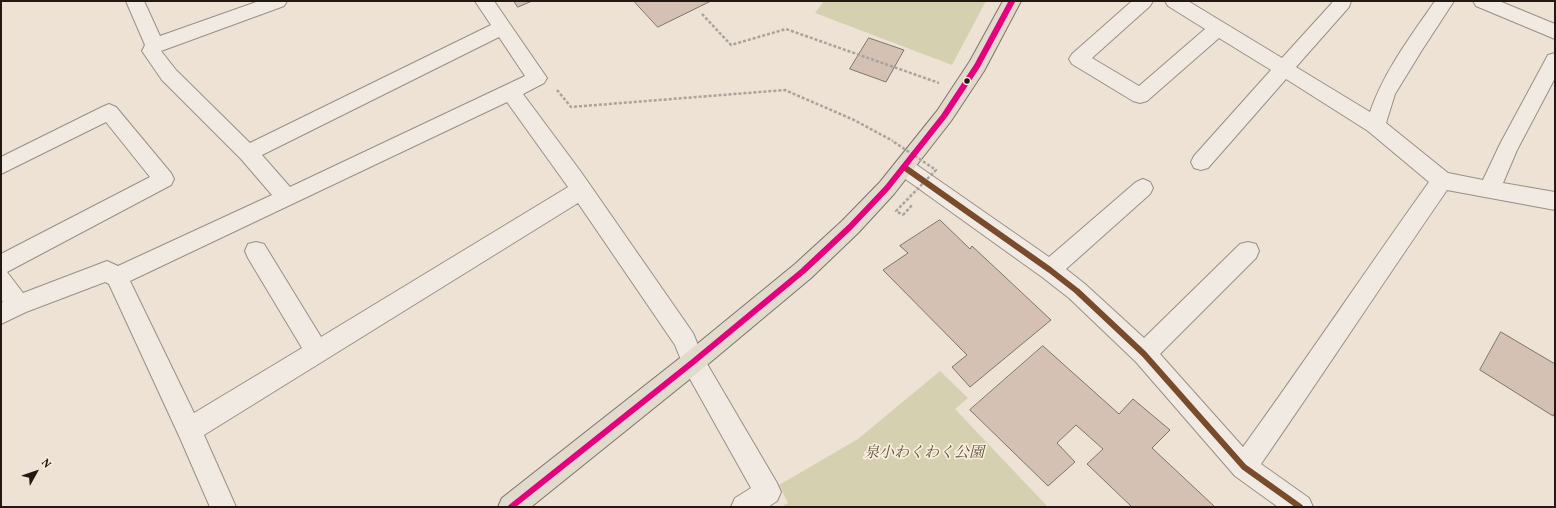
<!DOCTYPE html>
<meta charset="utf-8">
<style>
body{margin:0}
#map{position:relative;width:1556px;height:508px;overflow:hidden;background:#ede2d3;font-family:Vollkorn,serif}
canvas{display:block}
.frame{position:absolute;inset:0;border:2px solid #241812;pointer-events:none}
.north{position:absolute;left:16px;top:452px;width:40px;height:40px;-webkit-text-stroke:3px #faeddb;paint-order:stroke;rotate:50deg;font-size:11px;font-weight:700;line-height:16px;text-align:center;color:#241812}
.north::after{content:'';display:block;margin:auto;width:14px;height:18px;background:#241812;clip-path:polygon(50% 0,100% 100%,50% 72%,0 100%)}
</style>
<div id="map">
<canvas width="1556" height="508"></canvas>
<div class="frame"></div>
<div class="north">N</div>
</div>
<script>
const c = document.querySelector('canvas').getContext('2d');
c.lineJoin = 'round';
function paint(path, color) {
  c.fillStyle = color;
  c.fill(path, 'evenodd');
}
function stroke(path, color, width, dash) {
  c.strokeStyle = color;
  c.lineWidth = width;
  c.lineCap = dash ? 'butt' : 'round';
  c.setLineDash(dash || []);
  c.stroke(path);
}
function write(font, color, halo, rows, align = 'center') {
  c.font = font + ' Vollkorn,"Noto Serif JP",serif';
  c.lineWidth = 3.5;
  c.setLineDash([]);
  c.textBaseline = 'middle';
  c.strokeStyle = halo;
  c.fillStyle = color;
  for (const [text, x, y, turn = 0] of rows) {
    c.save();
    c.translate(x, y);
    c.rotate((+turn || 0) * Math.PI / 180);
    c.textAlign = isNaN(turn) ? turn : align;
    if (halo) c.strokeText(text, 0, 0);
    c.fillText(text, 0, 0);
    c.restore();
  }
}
paint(new Path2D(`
 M824,1H986L952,65L815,13Z
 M940,371L968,398L955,409L1048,507H781L788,503L779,485L858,439Z`), '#d5d1b0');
const building = new Path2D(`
 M514,1H532L518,7Z
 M634,1H711L658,27Z
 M869,38L904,50L886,82L850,69Z
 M940,220L970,249L972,246L1051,320L970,387L952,367L967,355L883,270L908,253L900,246Z
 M1501,332L1555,364V412L1553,416L1480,370Z
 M1043,346L1119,414L1133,399L1170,430L1152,448L1215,507H1132L1087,464L1103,449L1076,425L1057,443L1075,462L1048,486L970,410Z`);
paint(building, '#d4c1b3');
stroke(building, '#7b746c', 1);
const minor = new Path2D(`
 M126,1H144L160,36L259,1H287L284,6L161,51L176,70L250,143L491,25L475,1H494L547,78L544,83L523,94L581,172L693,333L703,357L777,483L781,492L777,501L768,507H731L735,498L751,488L685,370L675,345L578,203L204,435L236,507H210L180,438L109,284L105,282L26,312L1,324V303L3,302L1,299V254L150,177L106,122L1,174V157L102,107L109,104L116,107L171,173L174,179L171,185L7,272L23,293L107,261L118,266L272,195L241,159L162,80L142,51L145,45ZM499,37L525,76L290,187L262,155ZM507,102L568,187L321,337L264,244L256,242L248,244L245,251L248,258L302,348L194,413L130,281Z
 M1132,1H1153L1150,6L1092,58L1139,86L1205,29L1168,6L1165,1H1188L1282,58L1332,3L1331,1H1351L1349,7L1296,67L1370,112C1384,71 1411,36 1435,1H1454L1422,50L1395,94L1386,123L1448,173L1483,180L1500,144L1548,55L1555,53V78L1517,150L1503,183L1555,192V210L1447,190C1384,281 1324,373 1261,464L1309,498L1313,507H1278L1235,476L1136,362L1069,298L1042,277L897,173L894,167L897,161L904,159L911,161L1049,257L1136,182L1143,179L1150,182L1153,188L1150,194L1066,269L1085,284L1144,338L1240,244L1248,242L1256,244L1259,251L1256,258L1160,354L1243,447C1306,360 1366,270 1429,182L1368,131L1286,79L1208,168L1201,170L1194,168L1191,162L1194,156L1271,70L1219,38L1147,101L1140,103L1133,101L1072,64L1069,59L1072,54Z
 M1473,1H1499L1555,24V39L1476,6Z`);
const major = new Path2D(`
 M1003,1H1021L984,71L951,121L894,194L858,233L811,278L701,370L531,507H498L502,498L685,354L795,264L842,221L880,182L937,111L970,61Z`);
stroke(minor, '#979087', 2);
stroke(major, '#7b746c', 2);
stroke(new Path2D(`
 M702,14L731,45L786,29L939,83
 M557,90L571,107L785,90L854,120L893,141
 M903,215L913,204`), '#a8a39d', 2.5, [3, 2]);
paint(minor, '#f0eae2');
paint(major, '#e2dacd');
stroke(new Path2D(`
 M894,142L936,170L896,211L903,215`), '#a8a39d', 2.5, [3, 2]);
stroke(new Path2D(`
 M904,167L1050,270L1077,291L1144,354L1244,467L1300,507`), '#7a4b2a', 6);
stroke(new Path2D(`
 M511,507L693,362L803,271L850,227L887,188L944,116L977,66L1012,1`), '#e5007d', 6);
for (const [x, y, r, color] of [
 [967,81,3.5,"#241812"]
]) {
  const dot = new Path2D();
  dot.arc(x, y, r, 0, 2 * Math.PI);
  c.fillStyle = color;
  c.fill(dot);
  stroke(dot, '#faeddb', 1.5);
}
write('italic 15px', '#5b543f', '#faeddb', [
 ["泉小わくわく公園",924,454]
]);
</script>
